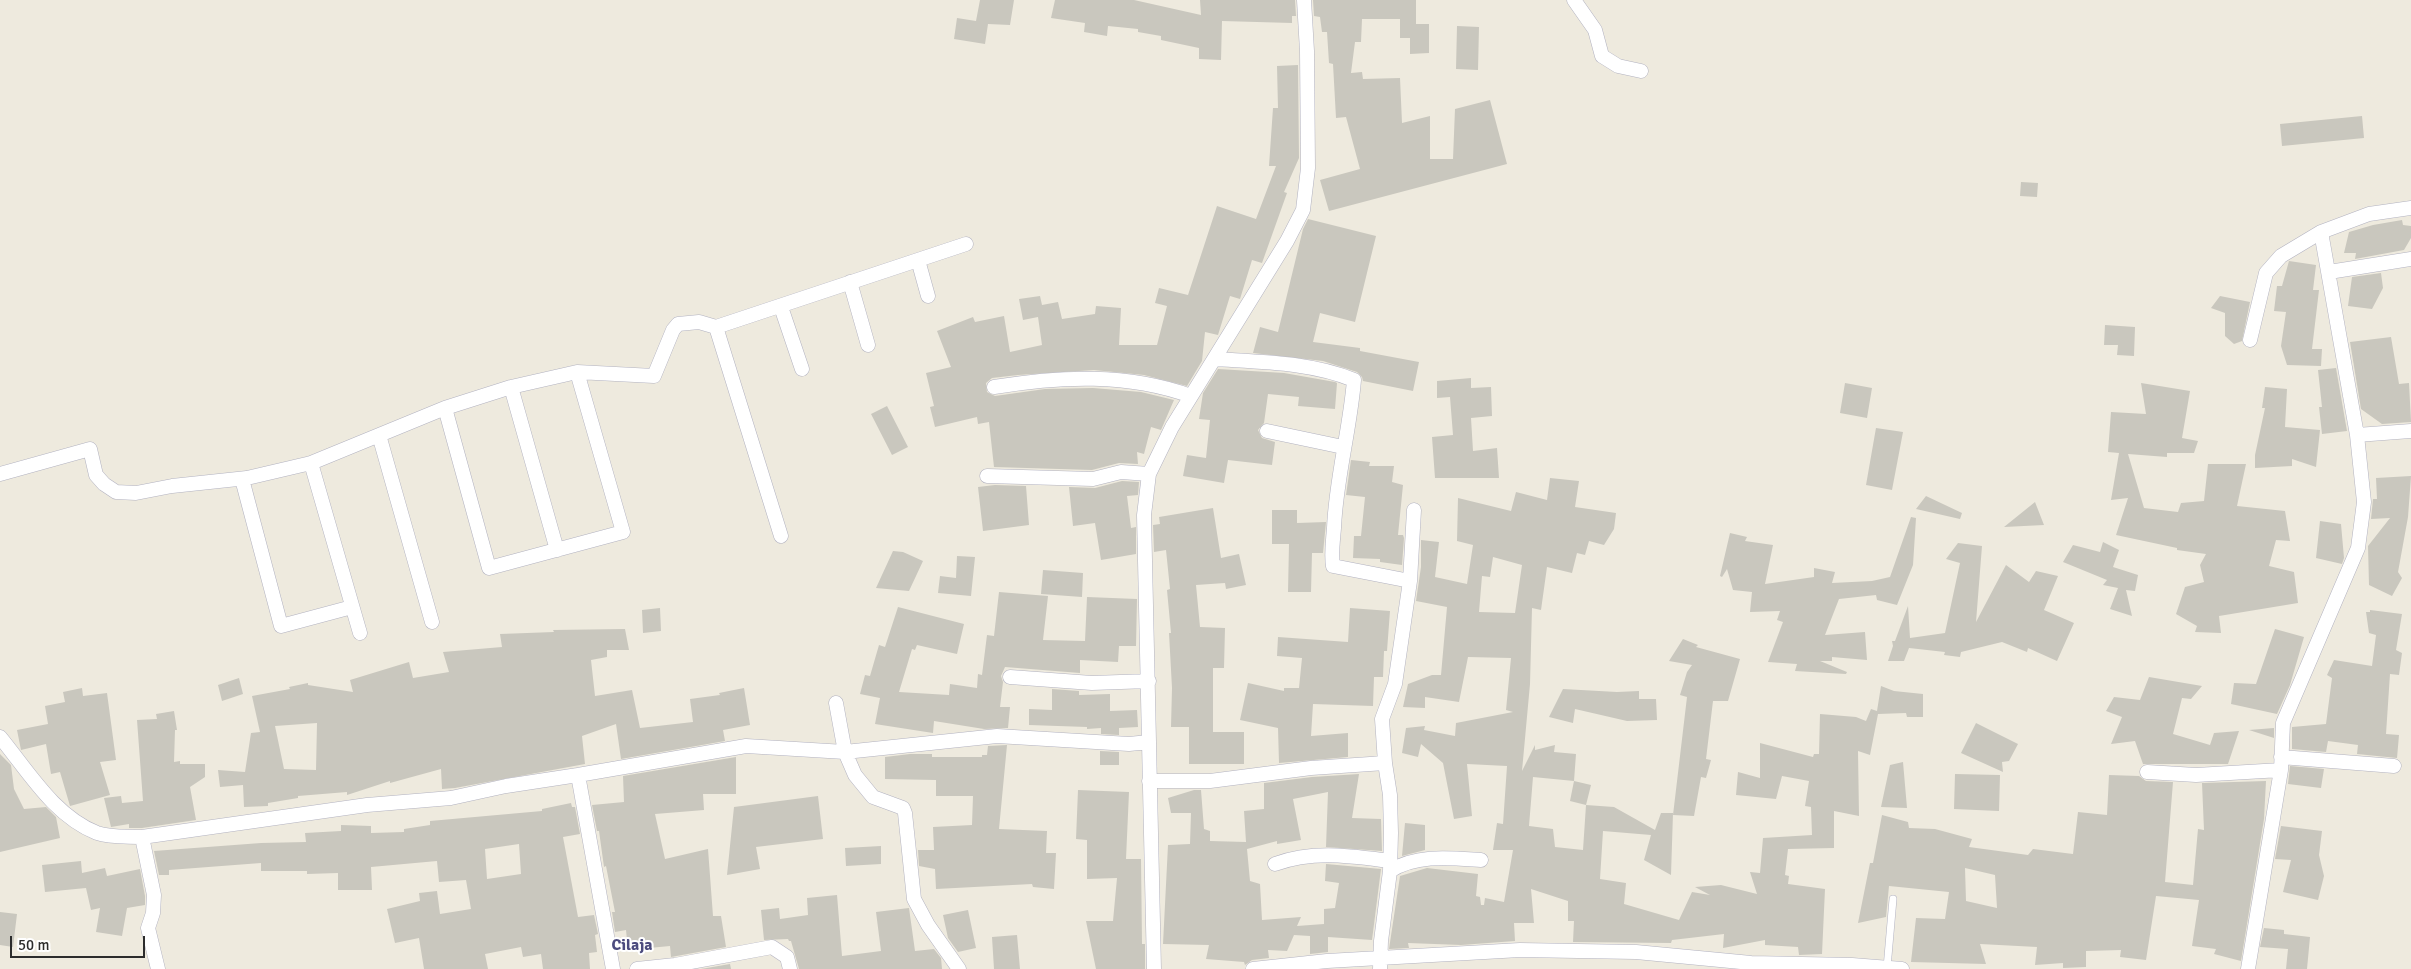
<!DOCTYPE html>
<style>
body{margin:0}
#map{position:relative;width:2411px;height:969px;overflow:hidden;background:#eeeade;font-family:Signika,sans-serif}
canvas{display:block}
.scale{position:absolute;left:10px;top:936px;width:135px;height:22px;box-sizing:border-box;border:2px solid #2c2c2c;border-top:0;padding-left:6px;font-size:15px;line-height:18px;white-space:nowrap;color:#2c2c2c;-webkit-text-stroke:4px #fff;paint-order:stroke}
</style>
<div id="map">
<canvas width="2411" height="969"></canvas>
<div class="scale">50 m</div>
</div>
<script>
const c = document.querySelector('canvas').getContext('2d');
c.lineJoin = 'round';
function paint(path, color) {
  c.fillStyle = color;
  c.fill(path, 'evenodd');
}
function stroke(path, color, width, dash) {
  c.strokeStyle = color;
  c.lineWidth = width;
  c.lineCap = dash ? 'butt' : 'round';
  c.setLineDash(dash || []);
  c.stroke(path);
}
function write(font, color, halo, rows, align = 'center') {
  c.font = font + ' Signika,sans-serif';
  c.lineWidth = 4;
  c.setLineDash([]);
  c.textBaseline = 'middle';
  c.strokeStyle = halo;
  c.fillStyle = color;
  for (const [text, x, y, turn = 0] of rows) {
    c.save();
    c.translate(x, y);
    c.rotate((+turn || 0) * Math.PI / 180);
    c.textAlign = isNaN(turn) ? turn : align;
    if (halo) c.strokeText(text, 0, 0);
    c.fillText(text, 0, 0);
    c.restore();
  }
}
paint(new Path2D(`
 M980,0H1014L1010,25L988,24L985,44L954,39L957,18L976,21Z
 M1055,0H1134L1201,15L1200,0H1295L1296,16H1292V23L1222,21L1221,60L1199,59V48L1161,40V36L1138,32V29L1108,26L1107,36L1084,32L1085,23L1051,18Z
 M1313,0H1416V24H1429V53L1410,54V38H1400V19H1362L1361,42H1355L1351,73L1362,72L1363,79L1400,78L1402,123L1430,116V159H1453L1455,109L1490,100L1507,164L1329,211L1320,180L1360,169L1346,117L1336,118L1333,64L1329,63L1327,32H1322L1320,17L1314,16Z
 M1457,26L1479,27L1478,70L1456,69Z
 M1298,65L1299,158L1284,192L1287,193L1262,263L1252,260L1240,299L1230,296L1218,335L1205,332L1202,361L1187,386L1144,375L1094,370L1018,375L992,378L986,383L987,392L995,396L1045,389L1093,388L1141,392L1174,400L1161,430L1151,427L1144,454L1137,452L1138,464L1119,463L1092,470L994,467L989,422L978,424L977,417L935,427L930,407L934,406L926,373L951,367L937,331L973,317L975,322L1004,316L1010,352L1042,345L1038,317L1023,320L1019,299L1040,296L1042,305L1058,302L1062,319L1095,314L1096,306L1121,308L1119,345H1157L1167,306L1155,303L1159,288L1188,295L1217,206L1256,219L1276,166H1269L1273,108H1278L1277,66Z
 M2362,116L2364,138L2282,146L2280,124Z
 M2021,182L2038,183L2037,197L2020,196Z
 M1308,219L1376,236L1355,322L1320,313L1313,342L1360,348V351L1419,362L1413,391L1363,381L1362,377L1357,372L1323,361L1253,353L1260,327L1278,332L1303,229Z
 M2402,220L2403,225L2411,226V238L2404,250L2355,259L2356,253H2344L2349,232L2373,225Z
 M2289,261L2316,265L2313,290H2319L2312,349H2322L2321,366L2287,365L2281,346L2286,312L2274,311L2277,286H2282Z
 M2381,273L2383,288L2372,309L2348,306L2352,277Z
 M2220,296L2250,302L2242,341L2234,344L2225,336V313L2211,308Z
 M2105,325L2135,327L2134,356L2117,355L2118,345H2104Z
 M2391,337L2399,384L2409,383L2411,422L2382,424L2361,409L2350,342Z
 M2336,368L2347,431L2322,434L2319,407H2322L2318,370Z
 M1218,369L1284,373L1335,382L1337,383L1335,409L1298,406L1299,397L1268,394L1264,423L1258,430L1262,438L1275,442L1272,465L1228,460L1224,483L1183,476L1187,455L1206,458L1210,420L1199,419L1203,393Z
 M1471,378V388L1491,387L1492,416L1471,418L1473,451L1497,448L1499,478H1435L1432,437L1453,435L1450,397L1437,398V381Z
 M1845,383L1872,388L1867,418L1840,413Z
 M2141,383L2190,391L2182,438L2198,441L2194,453H2167V457L2128,454L2144,508L2178,512L2181,503L2204,501L2208,464H2246L2237,506L2285,511L2290,541L2276,540L2269,566L2294,572L2298,603L2219,616L2221,633L2195,632L2197,626L2176,614L2185,587L2204,582L2200,565L2206,554L2177,550V548L2116,535L2128,498L2111,500L2119,453L2108,452L2111,412L2146,414Z
 M2265,387L2287,389L2285,427L2320,430L2316,467L2292,459V466L2255,468V455L2265,408H2262Z
 M887,406L908,447L892,455L871,414Z
 M1876,428L1903,432L1892,490L1866,485Z
 M1351,460L1370,462L1369,466H1394L1392,482L1403,485L1398,535H1403L1404,538L1402,565L1380,562V559L1353,558L1354,536H1361L1365,497L1346,495Z
 M2411,476L2408,517L2398,572L2402,578L2392,596L2369,585L2368,546L2390,518L2371,519L2373,499H2377L2376,478Z
 M1550,478L1579,481L1575,507L1616,513L1614,529L1604,545L1589,541L1585,555L1577,553L1572,573L1547,567L1541,610L1532,608L1530,684L1522,771L1535,745V750L1555,745L1554,752L1576,754L1574,781L1533,777L1529,826L1553,829L1555,847L1583,850L1586,805L1614,807L1655,830L1661,813H1673L1671,875L1644,860L1651,835L1603,831L1600,879L1626,883L1624,904L1679,920L1692,892L1710,895L1695,887L1721,885L1757,894L1750,872L1760,873L1763,838L1812,835L1811,807L1805,806L1809,781L1782,776L1776,799L1736,795L1738,772L1760,778V743L1813,757L1814,754H1819L1820,714L1856,717L1866,721L1871,709L1877,711L1881,686L1894,691L1923,694V717H1907L1906,713L1878,714L1870,755L1858,751L1859,816L1834,811V848L1788,849L1785,875L1789,876L1788,884L1825,889L1822,954L1799,955L1798,947L1765,945V940L1723,948L1724,934L1672,940L1671,943L1573,942L1574,921H1568V901L1531,889L1534,923H1514L1515,941L1461,945L1408,943L1409,948L1389,949L1400,876L1427,868L1478,874L1476,896L1480,897L1481,905H1484L1485,898L1504,902L1513,850H1493L1497,823L1503,824L1507,766L1467,764L1472,816L1454,819L1443,763L1421,744L1418,757L1402,753L1406,728L1425,726L1424,730L1455,736L1456,723L1513,712L1506,710L1511,658L1468,657L1459,702L1425,697V708L1403,707L1408,684L1432,675H1441L1447,607L1416,601L1421,567V540L1439,542L1435,577L1467,584L1473,545L1457,541L1458,498L1511,511L1516,492L1547,500ZM1493,557L1522,565L1515,613L1479,612L1482,576L1490,577Z
 M1122,481L1139,482L1138,495L1127,496L1131,528L1136,527V554L1101,560L1095,523L1073,526L1069,487L1095,488Z
 M995,485L1026,486L1029,525L983,531L978,487Z
 M1926,496L1962,513L1960,519L1916,509Z
 M2035,502L2044,525L2004,527Z
 M1213,508L1221,558L1239,554L1246,585L1226,589L1225,583L1196,585L1200,627L1225,628L1224,668H1213V732H1244V764H1189V727H1171L1172,688L1169,633H1171L1167,590L1170,589L1166,550L1154,552L1153,525L1160,524L1159,517Z
 M1272,510H1297V523L1326,522L1323,553H1312L1311,592H1288L1289,544H1272Z
 M1911,517L1916,518L1913,565L1897,605L1877,600L1876,595L1839,599L1825,635L1865,632L1867,660L1832,657V661H1820L1847,672L1846,674L1795,671L1797,664L1768,662L1783,622L1777,620L1780,611L1750,612L1752,592L1733,590L1727,569L1722,577L1720,576L1730,533L1747,537L1745,541L1773,545L1765,584L1814,577V568L1835,572L1832,583L1872,581L1890,577Z
 M2320,521L2341,524L2344,558L2342,564L2316,558Z
 M2103,542L2119,550L2113,567L2138,575L2135,591L2126,590L2132,616L2110,609L2118,588L2103,585L2107,580L2063,562L2073,545L2100,552Z
 M1958,543L1982,546L1976,622L2006,565L2029,582L2036,571L2058,576L2044,610L2074,623L2057,661L2028,648L2027,652L2002,642L1961,652L1960,657L1944,655L1945,652L1909,648L1904,661H1888L1893,646L1892,641H1895L1908,606L1910,638L1945,633L1960,563L1946,559Z
 M893,551L903,552L923,561L909,591L876,588Z
 M957,556L975,557L971,596L938,593L940,576L956,578Z
 M1043,570L1083,573L1082,597L1041,594Z
 M999,592L1048,596L1043,640L1085,641L1087,597L1137,599L1136,646H1119L1118,662L1080,660V673L1005,667L1001,676L1003,682L1000,707H1010L1008,728L984,729L934,721L933,733L875,724L880,698L860,694L865,675L870,676L879,645L885,647L898,607L964,624L957,654L917,645L915,650L912,649L899,692L949,695L950,684L977,688L978,674L982,675L987,635L994,636Z
 M660,608L661,631L643,633L642,610Z
 M1350,608L1390,611L1387,651H1384L1383,677H1374L1373,706L1313,704L1311,736L1348,733V757L1279,763L1278,728L1240,720L1248,683L1284,691V688H1299L1302,658L1277,656L1278,637L1348,642Z
 M2370,610L2402,614L2396,650L2402,653L2399,675L2390,674L2386,734L2399,735L2397,758L2357,754L2358,745L2328,741L2326,752L2292,749V727L2326,724L2332,678L2327,675L2334,660L2372,666L2376,635L2369,633L2366,612H2370Z
 M625,629L629,650H607V657L591,660L595,696L632,690L640,728L693,722L690,699L720,695L719,693L744,688L750,725L723,730L725,741L621,759L616,724L582,736L585,764L455,788L442,789L441,769L390,783V781L347,795V792L298,796V798L268,803V806L244,807L243,785L220,787L218,770L245,772L251,733L260,732L252,696L290,689L289,687L308,683V685L353,692L350,680L409,662L413,678L449,672L443,652L502,647L500,634L554,632L553,630ZM317,723L316,770L284,769L275,726Z
 M2275,629L2304,637L2290,685L2277,714L2231,704L2234,683L2256,684Z
 M1683,639L1698,645L1696,647L1740,659L1728,701H1713L1706,759L1711,760L1706,778L1701,777L1694,816L1673,815L1687,697L1680,695L1687,672L1692,665L1669,661Z
 M2149,677L2202,686L2191,699L2182,698L2173,734L2210,745L2214,733L2239,731L2228,764H2143L2135,741L2111,744L2122,717L2106,711L2114,697L2140,700Z
 M239,678L243,694L222,701L218,685Z
 M82,688L83,696L107,693L116,760L100,762L110,795L70,806L60,772L51,774L46,744L21,750L17,730L48,724L45,706L65,702L63,692Z
 M1052,689L1079,691V695L1110,694V711L1137,710L1138,727L1119,728V735L1101,734V728L1087,729V727L1029,725V709L1052,710Z
 M1563,689L1617,692L1639,691V699H1656L1657,720L1627,721L1575,709L1573,723L1549,717Z
 M174,711L177,730H175L174,762L180,761V764H205V777L190,787L196,820L142,828H129V824L111,827L104,798L121,796L122,803L143,801L137,720L157,719L156,714Z
 M1976,723L2018,744L2009,761L2002,762L2003,772L1961,753Z
 M2274,728V738L2249,730Z
 M1007,745L999,829L1047,831L1046,853H1056L1054,889L1033,887L1032,884L936,889L935,869L919,866L918,850H934L933,827L972,825L973,796H936V780L885,779V757L910,754H932V757H982V755H987L988,746Z
 M1100,751L1119,752V765H1100Z
 M0,754L11,765L14,789L24,809L46,807L56,817L60,838L0,852Z
 M736,757V794H703L704,810L655,814L665,859L708,849L713,916H721L726,947L671,957L670,946L628,950L626,930L615,932L612,912H615L606,866L604,867L599,831H597L592,805L624,802L623,776Z
 M1903,762L1907,808L1881,807L1890,765Z
 M2290,766L2324,769L2321,788L2288,784Z
 M1359,774L1352,818L1381,819L1382,851L1326,847L1328,792L1293,799L1301,840L1277,844V841L1247,849L1250,881L1260,884L1262,920L1301,917L1297,926L1324,924V909L1335,908L1339,883L1325,881L1326,864L1381,869L1372,940L1328,937V952L1310,954V936L1294,935L1287,951L1268,950L1269,958L1252,960L1245,965L1244,962L1206,959L1209,945L1163,944L1168,845L1190,844L1191,813H1171L1168,798L1194,790H1201L1204,829L1210,831V841L1246,842L1244,811L1264,809V783L1312,777Z
 M1955,774L2000,775L1999,811L1954,809Z
 M2109,775L2139,776L2146,781L2173,782L2165,882L2193,885L2198,829L2204,830L2202,783L2266,781L2264,819L2241,961L2214,954L2216,949L2192,946L2199,900L2156,896L2146,960L2120,957L2121,950L2086,951V967L2063,968V963L2035,965L2037,947L1980,944L1986,964L1911,962L1916,918L1945,919L1949,892L1889,886L1886,917L1858,923L1870,863H1873L1882,815L1908,822L1909,828L1935,829L1972,839L1969,847L2028,855L2033,849L2073,854L2078,812L2107,815ZM1965,868L1995,875L1997,908L1966,901Z
 M1574,781L1591,785L1586,805L1570,801Z
 M1078,790L1129,792L1126,859H1141L1142,944H1145V969H1096L1086,921H1113L1117,878L1087,879V840L1076,839Z
 M818,796L823,839L756,847L760,869L727,875L734,807Z
 M571,803L572,807H575L580,834L563,837L578,917L594,915L598,934L595,935L597,952L589,953L590,969H543L541,954L523,957L521,947L485,954L488,969H424L419,938L395,943L387,909L420,901L419,893L437,891L440,914L471,909L466,880L439,882L437,861L371,867L372,890H338V873L307,874V871H261V863L169,870V875H159L154,851L261,843L306,842L305,833L341,831V825L371,826V833L404,832V829L430,825V821L542,811V809ZM519,844L521,874L487,879L485,849Z
 M1405,823L1425,825V850L1402,856Z
 M2281,826L2322,831L2319,855L2324,876L2318,900L2283,892L2291,860L2275,859Z
 M881,846V864L846,866L845,848Z
 M81,861L82,873L105,868L107,876L140,869L145,896V905L127,908L122,936L96,932L100,908L91,910L86,888L45,892L42,865Z
 M837,895L842,956L881,951L876,912L909,908L915,951L934,949L941,958L942,969H799L791,941H789L788,939L764,940L761,910L779,908L780,919L808,915L807,898Z
 M968,910L976,948L958,952L948,938L943,915Z
 M0,912L17,914L13,947L0,945Z
 M2264,928L2284,930V934L2310,937L2307,969H2286L2288,949L2260,947Z
 M1017,935L1020,969H994L992,937Z
 M730,964L731,969H701Z`), '#c9c7be');
const lane = new Path2D(`
 M1887,968L1893,899`);
const street = new Path2D(`
 M1574,0L1595,30L1602,56L1618,66L1641,71
 M918,260L928,296
 M2329,272L2411,259
 M850,282L868,345
 M781,307L802,369
 M716,327L781,536
 M2250,340L2266,273L2281,256L2321,232L2369,214L2411,208
 M1214,359C1260,362 1311,362 1354,380C1350,430 1336,478 1334,528C1333,541 1331,554 1333,566L1410,581
 M511,387L557,550
 M994,387C1061,376 1127,373 1191,396
 M445,408L489,568L623,532L577,372
 M1267,431L1343,447
 M379,435L432,622
 M2357,435L2411,431
 M311,463L360,633
 M0,474L90,449L96,475L104,484L116,492L136,493L172,486L247,478L311,463L445,408L511,387L577,372L654,376L673,330L678,324L699,322L716,327L966,244
 M987,476L1093,479L1121,472L1149,474
 M242,479L281,626L352,607
 M1010,677L1092,683L1149,681
 M836,703L845,752L855,775L873,797L903,808L905,813L914,899L928,925L959,969
 M0,737C28,771 54,816 97,833C111,838 128,836 142,837L367,805L451,798L506,786L578,775L613,969
 M2281,757L2394,766
 M2147,772L2196,775L2281,770
 M578,775L746,746L845,752L997,736L1129,744L1149,742
 M1149,781H1210L1311,768L1385,763L1382,719L1395,684L1410,581L1414,510
 M142,837L154,895L153,913L148,928L158,969
 M1275,864C1314,850 1350,856 1390,861
 M1390,871C1417,854 1450,858 1481,860
 M637,969L675,965L772,947L787,957L790,969
 M1154,969L1144,515L1149,474L1172,427L1287,241L1303,210L1308,168L1307,51L1304,0
 M1253,969L1327,961L1520,950L1636,952L1751,963L1852,965L1902,969
 M1380,969L1381,941L1390,871L1391,833L1390,795L1385,763
 M2248,969L2281,770L2283,723L2358,548L2364,502L2357,435L2321,232`);
stroke(lane, '#b2b2c0', 8);
stroke(street, '#b2b2c0', 15);
stroke(lane, '#fff', 7);
stroke(street, '#fff', 14);
write('bold 16px', '#4c4b7e', '#fff', [
 ["Cilaja",632,946]
]);
</script>
